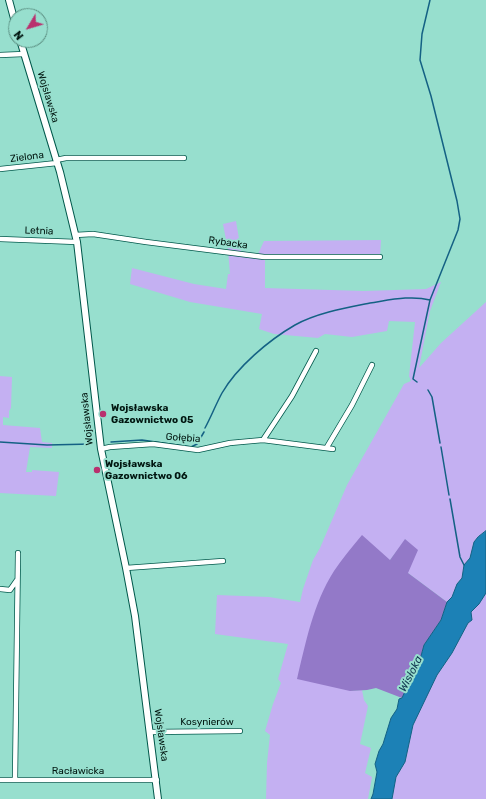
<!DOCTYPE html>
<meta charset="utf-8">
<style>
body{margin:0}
#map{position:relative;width:486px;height:799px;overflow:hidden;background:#97dfce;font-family:Rubik,sans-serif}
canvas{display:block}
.north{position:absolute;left:8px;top:8px;width:40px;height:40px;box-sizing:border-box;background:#97dfce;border:1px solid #5b8f82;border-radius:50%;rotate:232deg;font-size:11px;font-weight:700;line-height:16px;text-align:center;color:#001610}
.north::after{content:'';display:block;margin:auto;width:14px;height:18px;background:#b9306e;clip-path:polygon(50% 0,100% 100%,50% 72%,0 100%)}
</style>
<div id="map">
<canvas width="486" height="799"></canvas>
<div class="north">N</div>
</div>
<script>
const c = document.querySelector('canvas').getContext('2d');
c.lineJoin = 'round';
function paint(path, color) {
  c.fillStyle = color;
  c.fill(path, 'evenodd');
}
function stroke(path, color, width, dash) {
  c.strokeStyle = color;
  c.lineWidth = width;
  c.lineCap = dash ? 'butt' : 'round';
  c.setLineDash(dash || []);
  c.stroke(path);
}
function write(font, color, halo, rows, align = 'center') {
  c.font = font + ' Rubik,sans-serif';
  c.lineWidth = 4;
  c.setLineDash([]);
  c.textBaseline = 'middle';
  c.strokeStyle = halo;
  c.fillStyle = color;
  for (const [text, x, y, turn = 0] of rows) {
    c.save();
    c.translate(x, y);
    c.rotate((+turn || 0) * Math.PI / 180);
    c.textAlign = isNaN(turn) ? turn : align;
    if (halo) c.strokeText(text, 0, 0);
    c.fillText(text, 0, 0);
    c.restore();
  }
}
paint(new Path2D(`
 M236,221L241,251L258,254L264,241L381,240L380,257H265V288L364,291L426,289L441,282L430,311L419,368L441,343L486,302V531L478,537L474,542L470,558L464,565L462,578L457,584L452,597L447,602L408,573L406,539L390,560L350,691L362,690L364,700L368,706L360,744L371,748L365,773L372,777L368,799H266L267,763L270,735L265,731L273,704L281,683L278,679L288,644L215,634L217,595L269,597L300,602L303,589L313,560L320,548L347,485L404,384L411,381L409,376L415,322L389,321L387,331L352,337L325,334L318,338L274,334L259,329L262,314L190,302L130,284L132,268L194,284L226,289L228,274H230L228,250L223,224Z
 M0,376L12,377L11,408L9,411V418L3,417V425L40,428L42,442L52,443V448L30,447L26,472H32V470L59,472L56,496L0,493Z
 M486,593V799H392L396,777L405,762L413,725L423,702L437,675L452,653L468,623L471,612L479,604Z`), '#c4b0f2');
paint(new Path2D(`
 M362,535L390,560L405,539L418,550L408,573L447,602L441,620L424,645L421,656L402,698L376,688L367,690L350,691L297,679C306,642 313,604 334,571C342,559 352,547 362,535Z`), '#9379c8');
const water = new Path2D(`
 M486,531V593L479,604L471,612L472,620L468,623L452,653L437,675L413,725L405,762L396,777L392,799H371L373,794L377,772L375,764L379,751L383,744L391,718L397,709L399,699L402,698L421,656L424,645L441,620L447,602L452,597L457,584L462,578L464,565L470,558L474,542L478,537Z`);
paint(water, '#1c81b6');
stroke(water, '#146184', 1);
stroke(new Path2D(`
 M417,382L413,379L430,300L458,230L460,219L457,201L431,96L420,60L422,34L430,0
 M428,390L432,397L440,443
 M205,428C211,417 216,404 222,393C237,367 269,340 295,325C317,313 345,308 370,303C390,300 411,295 430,300
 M0,442L47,445L92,444
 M111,442L142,440L191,447L197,444L204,432
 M441,447L449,495
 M450,499L460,557L464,565`), '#146184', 1.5);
const minor = new Path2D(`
 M0,55L24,54
 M56,160L66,158H184
 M0,169L57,163
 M75,235L93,234L146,242L264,257H380
 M0,239L77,242
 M263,440L292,396L316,351
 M327,447L352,405L372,365
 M101,449L110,447L153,444L198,450L230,443L263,440L333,449
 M126,568L223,561
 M0,589L10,590L17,580
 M151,732L240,731
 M0,780H157
 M15,780L18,553`);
const tertiary = new Path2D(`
 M9,0L16,26
 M20,40L60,172L77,242L101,449L126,568L135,616L158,799`);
stroke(minor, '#01584b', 6);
stroke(tertiary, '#01584b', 8);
stroke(minor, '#fff', 4.5);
stroke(tertiary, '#fff', 6);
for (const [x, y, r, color] of [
 [103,414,4,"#b9306e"],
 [97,470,4,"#b9306e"]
]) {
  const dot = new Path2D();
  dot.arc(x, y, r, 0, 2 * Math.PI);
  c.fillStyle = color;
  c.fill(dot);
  stroke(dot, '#97dfce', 1.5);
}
write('10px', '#001610', '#97dfce', [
 ["Wojsławska",48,97,73],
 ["Zielona",27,157,-7],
 ["Letnia",39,231,2],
 ["Rybacka",228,243,8],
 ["Wojsławska",87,419,-96],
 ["Gołębia",183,438,4],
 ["Kosynierów",207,722],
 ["Wojsławska",161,735,82],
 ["Racławicka",78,771]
]);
write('bold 10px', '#001610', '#97dfce', [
 ["Wojsławska",111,408],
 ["Gazownictwo 05",111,420],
 ["Wojsławska",105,464],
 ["Gazownictwo 06",105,476]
], 'left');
write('italic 11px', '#123950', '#97dfce', [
 ["Wisłoka",411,674,-63]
]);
</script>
